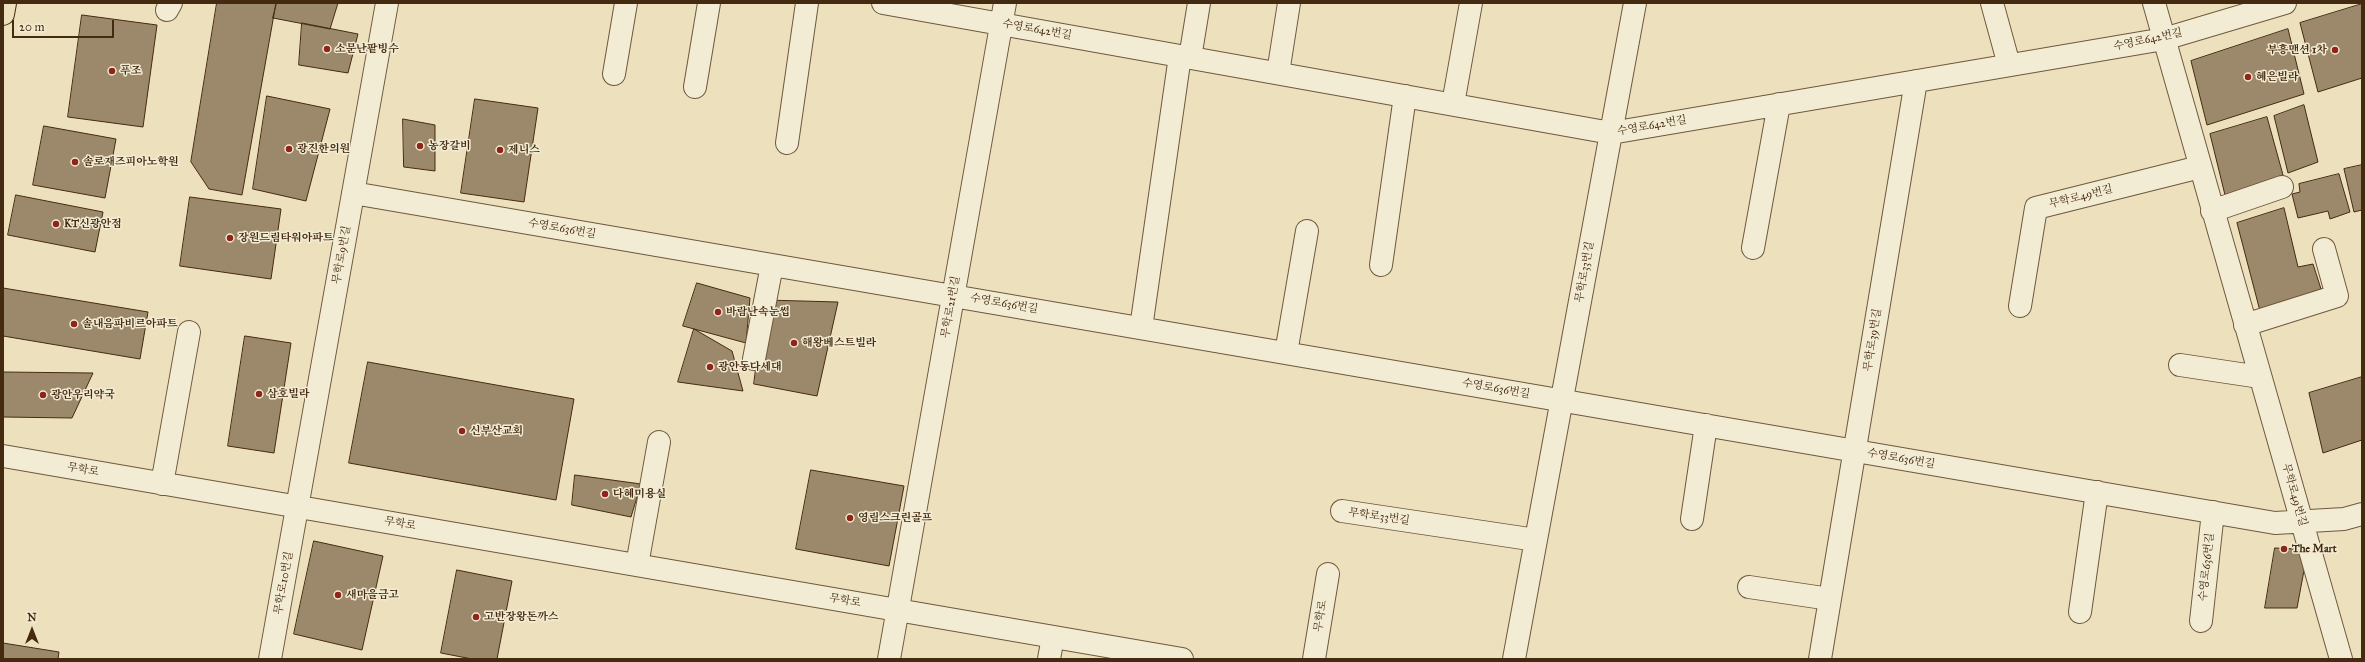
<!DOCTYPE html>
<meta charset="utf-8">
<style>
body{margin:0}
#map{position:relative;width:2365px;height:662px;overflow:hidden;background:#ede1bd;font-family:"IM FELL Great Primer",serif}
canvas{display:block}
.frame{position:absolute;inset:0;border:4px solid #452a12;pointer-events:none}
.north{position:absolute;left:12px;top:610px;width:40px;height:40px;-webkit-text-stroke:3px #f3ecd4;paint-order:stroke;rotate:0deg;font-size:11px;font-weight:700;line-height:16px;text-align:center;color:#452a12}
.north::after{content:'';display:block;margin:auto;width:14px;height:18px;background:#452a12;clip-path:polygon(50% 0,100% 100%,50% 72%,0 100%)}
.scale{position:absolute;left:12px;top:20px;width:102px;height:18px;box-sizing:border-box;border:2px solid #452a12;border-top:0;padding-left:5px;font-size:12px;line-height:14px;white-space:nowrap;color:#452a12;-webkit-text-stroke:3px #f3ecd4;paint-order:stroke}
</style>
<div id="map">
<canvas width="2365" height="662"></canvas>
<div class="frame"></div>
<div class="north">N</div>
<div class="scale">20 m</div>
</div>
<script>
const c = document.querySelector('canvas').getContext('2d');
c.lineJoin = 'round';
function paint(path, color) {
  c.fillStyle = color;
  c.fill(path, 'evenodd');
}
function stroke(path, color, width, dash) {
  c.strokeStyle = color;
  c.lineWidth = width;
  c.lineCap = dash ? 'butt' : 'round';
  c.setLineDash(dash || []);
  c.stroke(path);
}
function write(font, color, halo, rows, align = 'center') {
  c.font = font + ' "IM FELL Great Primer","Noto Serif KR",serif';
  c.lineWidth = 3;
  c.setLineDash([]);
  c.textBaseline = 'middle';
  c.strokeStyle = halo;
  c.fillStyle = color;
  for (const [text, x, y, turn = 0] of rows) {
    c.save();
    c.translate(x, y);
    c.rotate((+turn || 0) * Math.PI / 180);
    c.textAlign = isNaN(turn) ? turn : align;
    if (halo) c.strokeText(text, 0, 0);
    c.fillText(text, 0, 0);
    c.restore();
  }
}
const building = new Path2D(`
 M217,3H276L242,195L209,189L191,162Z
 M277,3H338L330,29L273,18Z
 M2362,4V78L2318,92L2300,23Z
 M82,15L157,25L143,127L68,117Z
 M302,23L358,34L348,73L299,65Z
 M2288,29L2304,94L2207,125L2191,61Z
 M267,96L330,109L306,201L253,189Z
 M475,99L538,108L524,202L461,193Z
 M2304,105L2318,162L2288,173L2274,116Z
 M2267,117L2283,175L2225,195L2210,134Z
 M403,119L435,125V171L404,167Z
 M44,126L116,139L105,198L33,185Z
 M2362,165V210L2354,212L2344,169Z
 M2339,174L2350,212L2330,219L2328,211L2298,218L2292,194L2300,192L2299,184Z
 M16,195L103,212L95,252L8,235Z
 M190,197L281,209L271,279L180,266Z
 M2284,208L2298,267L2313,264L2321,289L2260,311L2237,223Z
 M697,283L750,298L746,343L683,326Z
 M3,288L148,312L140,359L3,336Z
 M765,300L838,302L817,396L754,384Z
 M694,329L732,351L743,391L678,382Z
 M245,336L291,343L274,453L228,446Z
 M368,362L574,399L556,500L349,463Z
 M3,372L93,373L72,418L3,417Z
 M2362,377V440L2323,453L2309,393Z
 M811,470L904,486L889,566L796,549Z
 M575,475L641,484L631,517L572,505Z
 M314,541L383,556L362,650L294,634Z
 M2275,548L2297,549L2305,565L2297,608H2265Z
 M457,570L512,581L497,659H472L441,653Z
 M3,643L59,652L58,659H3Z`);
paint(building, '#9c896b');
stroke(building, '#452a12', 1);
const minor = new Path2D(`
 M883,3L1611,133L2164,39L2285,3
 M1992,3L2009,65
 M2154,3L2341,659
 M167,10L171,3
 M1190,58L1199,3
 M1278,73L1289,3
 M614,74L626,3
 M695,87L709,3
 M1453,104L1471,3
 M787,143L807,3
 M353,193L2275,523L2344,519L2362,514
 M2212,211L2282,187
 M1753,248L1779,104
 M1381,265L1405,96
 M2020,306L2036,208L2200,167
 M2245,325L2337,296L2324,249
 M1141,328L1180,56
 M1286,353L1307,231
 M754,359L772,265
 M2180,365L2260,377
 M3,456L1182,659
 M162,484L189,332
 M1342,511L1536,540
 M1692,519L1706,425
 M637,565L659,442
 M1749,587L1830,599
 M2080,612L2097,492
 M2201,621L2213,512
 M270,659L387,3
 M889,659L1005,3
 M1049,659L1053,637
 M1314,659L1328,574
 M1514,659L1635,3
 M1820,659L1916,81`);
const major = new Path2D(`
 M3,14L5,3`);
stroke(minor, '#6f583d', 24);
stroke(major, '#452a12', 24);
stroke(minor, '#f3ecd4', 22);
stroke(major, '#ede1bd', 22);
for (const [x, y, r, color] of [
 [327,49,4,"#8f2418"],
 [2335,50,4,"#8f2418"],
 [112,71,4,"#8f2418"],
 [2248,77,4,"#8f2418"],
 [420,146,4,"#8f2418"],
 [289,149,4,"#8f2418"],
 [500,150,4,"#8f2418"],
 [75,162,4,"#8f2418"],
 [56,224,4,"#8f2418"],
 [230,238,4,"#8f2418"],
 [718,312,4,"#8f2418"],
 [74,324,4,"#8f2418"],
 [794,343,4,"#8f2418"],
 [710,367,4,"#8f2418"],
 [259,394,4,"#8f2418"],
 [43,395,4,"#8f2418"],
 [462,431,4,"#8f2418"],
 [605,494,4,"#8f2418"],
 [850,518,4,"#8f2418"],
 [2284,549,4,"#8f2418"],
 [338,595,4,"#8f2418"],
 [476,617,4,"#8f2418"]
]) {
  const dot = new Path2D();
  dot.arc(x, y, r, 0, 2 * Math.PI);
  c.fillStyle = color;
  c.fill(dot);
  stroke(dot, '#f3ecd4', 1.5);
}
write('11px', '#452a12', '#f3ecd4', [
 ["수영로642번길",1037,30,10],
 ["수영로642번길",2148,40,-12],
 ["수영로642번길",1652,126,-10],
 ["무학로49번길",2081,197,-14],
 ["수영로636번길",562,229,10],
 ["무학로9번길",342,255,-80],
 ["무학로33번길",1585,272,-80],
 ["수영로636번길",1004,304,10],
 ["무학로21번길",951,307,-80],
 ["무학로39번길",1873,340,-81],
 ["수영로636번길",1496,389,10],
 ["수영로636번길",1901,459,10],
 ["무학로",83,470,10],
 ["무학로49번길",2294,495,74],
 ["무학로33번길",1379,517,8],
 ["무학로",400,524,10],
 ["수영로636번길",2207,567,-84],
 ["무학로10번길",284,583,-80],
 ["무학로",845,601,10],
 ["무학로",1321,616,-81]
]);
write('bold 11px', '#452a12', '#f3ecd4', [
 ["소문난팥빙수",335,49],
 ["부흥맨션 1차",2327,50,"right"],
 ["푸조",120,71],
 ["혜은빌라",2256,77],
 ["농장갈비",428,146],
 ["광진한의원",297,149],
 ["제니스",508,150],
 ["솔로재즈피아노학원",83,162],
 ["KT신광안점",64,224],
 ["장원드림타워아파트",238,238],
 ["바람난속눈썹",726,312],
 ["솔내음파비르아파트",82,324],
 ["해왕베스트빌라",802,343],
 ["광안동다세대",718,367],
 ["삼호빌라",267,394],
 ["광안우리약국",51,395],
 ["신부산교회",470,431],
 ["다혜미용실",613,494],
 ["영림스크린골프",858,518],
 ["The Mart",2292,549],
 ["새마을금고",346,595],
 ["고반장왕돈까스",484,617]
], 'left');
</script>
